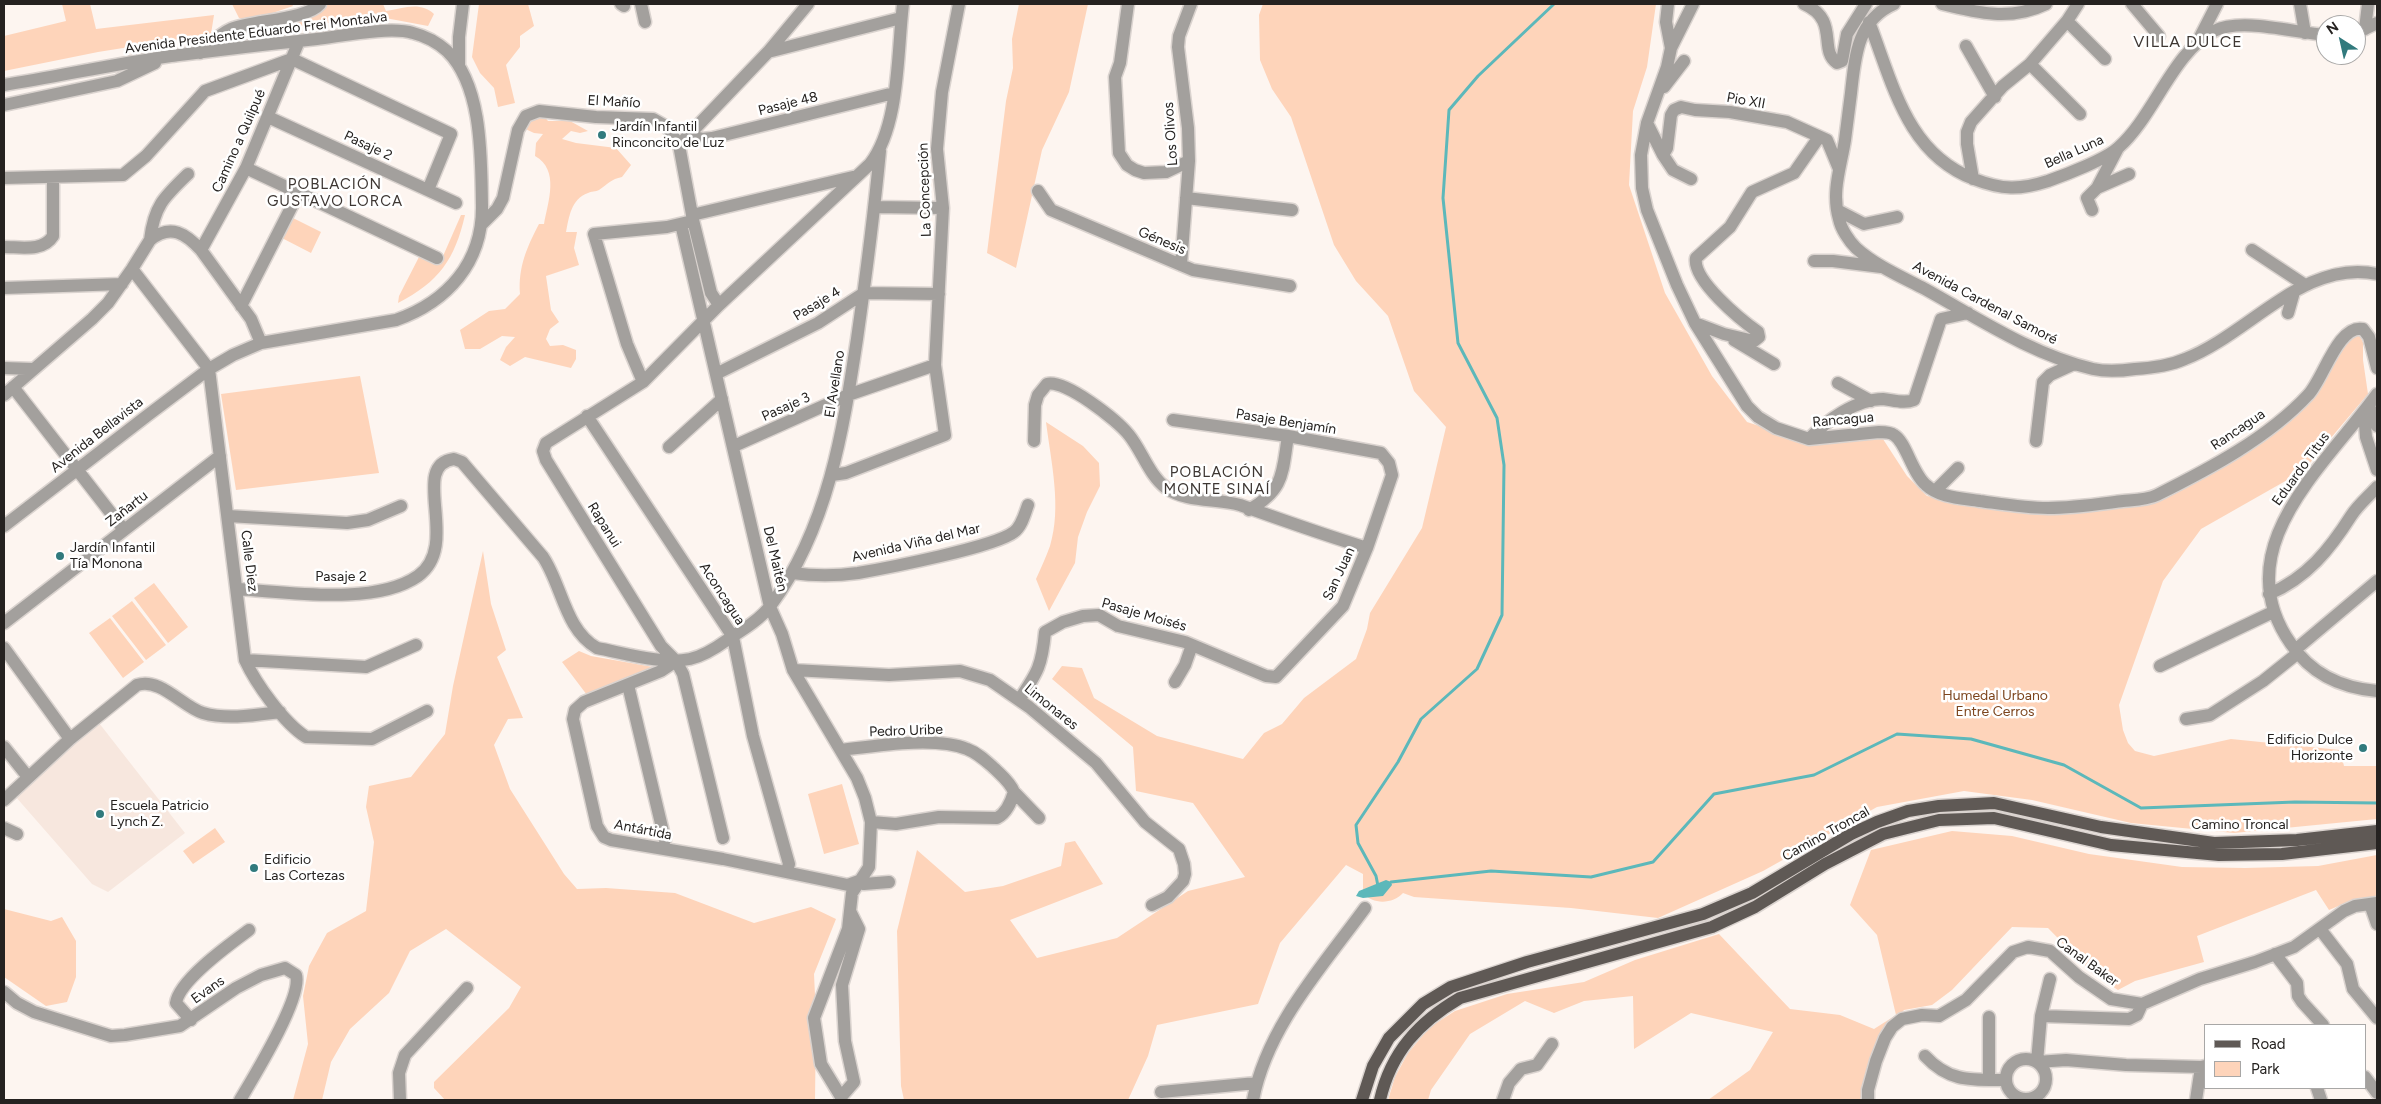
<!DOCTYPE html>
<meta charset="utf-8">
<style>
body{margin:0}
#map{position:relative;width:2381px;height:1104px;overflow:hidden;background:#fdf5f0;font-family:Figtree,sans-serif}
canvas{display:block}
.frame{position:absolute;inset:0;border:5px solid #252220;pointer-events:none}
.legend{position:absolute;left:2204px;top:1024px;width:162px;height:65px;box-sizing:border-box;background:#fff;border:1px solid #a8a7a6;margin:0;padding:6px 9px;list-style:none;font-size:15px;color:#252220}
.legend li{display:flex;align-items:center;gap:10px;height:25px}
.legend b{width:25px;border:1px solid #a8a7a6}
.north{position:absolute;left:2316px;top:15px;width:50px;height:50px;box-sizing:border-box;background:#fff;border:1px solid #a8a7a6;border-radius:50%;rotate:325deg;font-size:14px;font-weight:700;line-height:20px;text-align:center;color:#252220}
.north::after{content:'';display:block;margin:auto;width:18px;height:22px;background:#317a7d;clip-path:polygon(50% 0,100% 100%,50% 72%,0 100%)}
</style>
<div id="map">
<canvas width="2381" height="1104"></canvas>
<div class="frame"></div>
<ul class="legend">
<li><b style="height:6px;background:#5f5955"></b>Road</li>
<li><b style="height:14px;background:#fed4ba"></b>Park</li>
</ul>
<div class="north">N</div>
</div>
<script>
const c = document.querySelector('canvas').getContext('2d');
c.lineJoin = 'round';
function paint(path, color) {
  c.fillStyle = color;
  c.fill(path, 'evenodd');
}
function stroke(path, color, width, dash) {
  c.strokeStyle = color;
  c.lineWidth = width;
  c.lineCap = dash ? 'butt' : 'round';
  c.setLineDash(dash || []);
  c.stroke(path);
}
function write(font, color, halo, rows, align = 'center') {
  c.font = font + ' Figtree,sans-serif';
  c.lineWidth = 5;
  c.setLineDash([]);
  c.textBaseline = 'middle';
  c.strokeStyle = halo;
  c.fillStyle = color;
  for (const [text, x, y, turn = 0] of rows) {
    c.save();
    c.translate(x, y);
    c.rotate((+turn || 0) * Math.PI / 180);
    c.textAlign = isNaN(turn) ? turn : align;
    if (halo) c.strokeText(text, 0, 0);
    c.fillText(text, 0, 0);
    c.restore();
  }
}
paint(new Path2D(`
 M99,723L185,833L108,892L92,884L15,796L38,772Z`), '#f7e7de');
paint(new Path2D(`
 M62,4H90L96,29L214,15L211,34L98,52L4,71V36L66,21Z
 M232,4H292L293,6L249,21L239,18Z
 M321,4H383L386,11C403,8 421,1 434,14L428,26L380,17L269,30L311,12Z
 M479,4H528L534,26L520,36V47L506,65L515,103L498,107L494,88L480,73L472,57Z
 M1019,4H1088L1069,92L1042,150L1016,268L987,253L1006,101L1013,68L1012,39Z
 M1263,4H1656L1647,67L1633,111L1629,185L1665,293L1712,376L1747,422L1806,441L1881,436L1907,476L1927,496L2047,515L2154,503L2312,394L2338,350L2352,335H2359L2365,346L2363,344V360L2368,394L2303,471L2201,529L2163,581L2119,705L2123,730L2128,743L2135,751L2154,756L2231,739L2340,750L2344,766H2377V819L2234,833L2131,823L2032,800L1964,791L1877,807L1763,871L1658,918L1571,908L1414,897L1403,893C1393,904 1373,905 1363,893V874L1346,865L1280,943L1258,1004L1157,1025L1148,1056L1128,1100H904L901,1086L897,931L917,850L965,892L1003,886L1061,866L1065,843L1075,841L1103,884L1010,920L1037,958L1117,938L1188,891L1245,877L1193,803L1136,791L1133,747L1052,679L1062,666L1082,668L1094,698L1157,736L1243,759L1264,733L1282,724L1304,698L1356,659L1367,629L1370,613L1422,528L1446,427L1414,391L1388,316L1356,281L1334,245L1291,117L1272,89L1260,60L1259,15Z
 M542,114L548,121H570L588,131L580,133L571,131L562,139L576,143L616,148L631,165L622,177C611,179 608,184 599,190C596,192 591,191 588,193C571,199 569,217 566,232H577L574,248L579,265L546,276L551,310L559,322L550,329L546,339L550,346L563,345L576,350V359L571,368L525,357L510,366L500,360L506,347L515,337L502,336L480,349H465L460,330L489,311L505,309L520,294C518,267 527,247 539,224H544C548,202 560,170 535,156L536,143L543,134L534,133L517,125Z
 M461,215H465C455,259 439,282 398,303L399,296L420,255L440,263Z
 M289,216L321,232L311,253L278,236Z
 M360,376L379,473L236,490L221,394Z
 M1046,422L1083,446L1099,463L1100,486L1087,512L1078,537L1075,563L1049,611L1036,579C1041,568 1046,557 1050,546C1062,507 1051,462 1046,422Z
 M483,551L491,604L506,650L497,657L523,718L508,719L494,745L510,789L564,874L577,889L606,888L675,893L754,923L811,907L836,919L814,974L816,1017L815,1100H445L434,1088V1082L509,1008L521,987L446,929L410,951L389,993L350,1029L331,1062L322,1100H293L308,1044L303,996L309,966L327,933L366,911L374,842L366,807L369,786L411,777L445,734L453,686Z
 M154,583L188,627L168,643L134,598Z
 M132,601L166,645L146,660L112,616Z
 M110,618L144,662L123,678L89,633Z
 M579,651L591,656L653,667L587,695L562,662Z
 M842,784L859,844L824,854L808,794Z
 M215,828L225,842L193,864L183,851Z
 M1952,831L2012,836L2089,854L2182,867L2245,868L2318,866L2377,855V897L2348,902L2329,910L2316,890L2197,936L2204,962L2135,981L2118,990L2092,973L2048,928L2012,927L1952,990L1932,1005L1904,1010L1882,1036L1860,1100H1708L1750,1070L1773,1032L1691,1013L1634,1049L1633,996L1584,1001L1554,1013L1525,1001L1470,1034L1431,1090L1428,1100H1388L1395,1077L1408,1053L1430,1027L1455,1011L1507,994L1584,982L1635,960L1719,934L1790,1009L1840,1015L1874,1029L1896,1015L1877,935L1850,905L1871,850Z
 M4,909L51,921L62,917L76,941V977L67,1002L46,1006L4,977Z`), '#fed4ba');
paint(new Path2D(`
 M1386,880L1391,882L1392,885L1383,896L1363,898L1356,896L1359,891Z`), '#5cb8ba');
stroke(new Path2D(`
 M1391,882L1491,871L1591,877L1653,862L1714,794L1814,775L1897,734L1971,739L2064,765L2141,808L2295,802L2377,803
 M1378,886L1376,876L1358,843L1356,825L1398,762L1421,719L1477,669L1502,615L1504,465L1497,418L1458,343L1443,198L1449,110L1478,76L1554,4`), '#5cb8ba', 3);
const minor = new Path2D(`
 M621,4L624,6
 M641,4L645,22
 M1128,4L1120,63L1115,77L1119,153L1127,165L1135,170L1144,173L1166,172L1189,161
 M1668,4L1666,22L1671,48L1667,67L1647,123L1641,155L1642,188L1647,210L1677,285L1695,323L1747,406L1758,417L1776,428L1809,439L1879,432C1884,432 1890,432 1894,435C1906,442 1912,473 1926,485C1940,498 1962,498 1980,501C2002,504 2025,508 2048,508C2073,508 2099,504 2123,501C2134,500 2147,500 2157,495C2209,469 2268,438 2308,395C2323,380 2338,324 2363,329L2369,337L2377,368
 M1804,4C1840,20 1818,50 1837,63L1842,61L1847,34L1866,4
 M1894,4C1857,20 1855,57 1851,93C1849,109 1847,124 1845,140C1841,166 1831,192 1839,219C1841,229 1849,241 1856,248C1876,266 1902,277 1925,289C1979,319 2033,355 2093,369C2107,372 2121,371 2135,369C2152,368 2169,366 2185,359C2248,335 2305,258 2377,274
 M1942,4C1978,13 2011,21 2046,4
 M2132,4L2159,36
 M2300,4L2305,33
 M2067,21L2105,59
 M1869,22C1893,83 1906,153 1974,179C2002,190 2020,190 2048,181C2065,175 2107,159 2119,147C2154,116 2173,52 2214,31C2242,17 2295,33 2326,35
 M2365,29L2368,4
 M2356,33L2377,23
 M2198,41L2217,4
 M1966,46L1995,97
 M1671,48L1693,4
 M768,52L901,18
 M200,53C210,44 219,34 231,29C253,20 306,20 320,4
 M2030,64L2080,114
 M459,66V37L463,4
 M4,85C60,76 115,64 171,56C220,50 268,44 317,39C342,36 390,26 413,33C425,36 438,43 447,51C483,86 481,159 482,205C483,263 447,302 396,320L261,343L233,355L209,369L148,415L4,526
 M1664,87L1684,61
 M4,105L117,81L155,63
 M268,117L456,203
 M1647,123L1663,155L1667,148L1671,115L1674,110L1681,107L1695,110L1730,112L1787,122L1827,140L1839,169
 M689,135L702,139L712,138L894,93
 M684,140L768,52L808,4
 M1663,155L1673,170L1691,179
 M246,168L437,258
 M4,178L123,175L146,156L205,91L292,59L451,134L428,190
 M1973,179L1967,144V132L1971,122L2003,86L2030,64L2067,21L2078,4
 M2097,188L2129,174
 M1038,191L1051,210L1193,270L1290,286
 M1186,198L1292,210
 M874,207L943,208
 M1837,210L1864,224L1897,217
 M2092,210L2087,198L2097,188L2118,148
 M692,215L857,176
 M681,224L770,607L782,634L793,670L857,778L865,798L871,822L869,867L852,893L848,929L814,1018L821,1064L841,1097
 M481,225L497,209L503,198L518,130L526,116L539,111L596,117L653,119L667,127L679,145L693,220L711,293L719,305
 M150,240C154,206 164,197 188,174
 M4,247C21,247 43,252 53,236V178
 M201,250L251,319L261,343
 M2252,250L2305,285
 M1814,261H1833L1881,267
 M1181,265L1189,161L1188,128L1178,47L1179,36L1191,4
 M132,269L209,369
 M4,288L122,284
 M241,306L298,194
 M2288,313L2294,292
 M1695,323L1724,334L1754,341L1759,337L1758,332C1741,320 1692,280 1696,258L1730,227L1752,192L1794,173L1819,137
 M1734,340L1774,364
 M4,368L33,369
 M209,369L245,660C256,684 284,723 306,737L372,739L427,711
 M718,373L818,323L864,293L939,294
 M643,382L627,344L594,234L667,227L688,222
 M1838,383L1871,401
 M13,387L124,530
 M2377,394C2325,466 2224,549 2291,644C2311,674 2342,688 2377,691
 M4,395L92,319L108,303L132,269L150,240C171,223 186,234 201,250L246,168L299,41
 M2369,406L2377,426
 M2364,411L2366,437L2377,470
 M587,416L733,637L753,736L789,864L787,871
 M1809,439C1826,421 1856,399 1883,399C1893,400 1904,404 1914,400L1941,319L1968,313
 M1034,441L1035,405L1038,395L1047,384C1065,379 1117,420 1129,435C1142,451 1149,475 1166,488C1187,503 1217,498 1240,505C1282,520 1324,535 1367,548
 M2036,441L2043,382L2050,375L2074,364
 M734,446L848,395L935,365
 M669,447L722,399
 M832,475L846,473L945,435L935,365L943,208L937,149L942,92L959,4
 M1935,491L1958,468
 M1249,510C1285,489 1282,473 1288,436
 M228,516L347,523L368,520L401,506
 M792,573C813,576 837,576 858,573C887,568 995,547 1014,532C1022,526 1025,513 1028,505
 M237,589C289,592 375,606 418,576C462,545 408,465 454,459L462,462L543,557C562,585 565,630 597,648C624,653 663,665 690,659C703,656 716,648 727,640C741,631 761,619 771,605C828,528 843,431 857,339C866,276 874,214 880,151
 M2269,594C2307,578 2330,549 2351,516C2358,505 2369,496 2377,487
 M4,623L220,456
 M4,648L70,739
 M2295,650L2377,581
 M245,660L366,667L416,645
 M676,661L661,671L584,702L575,710L573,719L597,826L604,837L611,840L723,859L848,885L859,881
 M2160,666L2273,612
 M793,670L889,675L960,671L990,680L1029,707L1096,763L1145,822L1179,849L1184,864L1185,874L1183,881L1168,897L1152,905
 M1175,682L1185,665L1192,645
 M628,685L665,840
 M1019,700C1038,672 1042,665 1045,632L1063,622L1083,616L1099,615L1118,626L1185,642L1266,676L1276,677L1343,606L1367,548L1392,475L1389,463L1381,453L1288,436L1173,420
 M2186,719L2210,715L2263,681L2298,653
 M4,747L28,777
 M841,750C875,746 935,736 967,749C978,753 986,761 995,769C1002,776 1010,782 1014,792C1011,802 1007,813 997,818L939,817L896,824L871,822
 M1014,792L1039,818
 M4,800L70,739L137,685C160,677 183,707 203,713C227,720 256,715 280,712
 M4,828L17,834
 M723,838L683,674L676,661L661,646L546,460L543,451L546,443L643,382L719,305L870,164C900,125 897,53 903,4
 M859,881L864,884L889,882
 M2370,904L2377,924
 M2320,929L2347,964L2353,989L2377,1018
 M2275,954L2297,983L2298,996L2302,1002L2323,1025
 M2050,979L2041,1016L2037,1062L2066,1060L2126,1065L2201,1067L2205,1066
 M4,992L17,1003L34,1012L111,1036L125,1035L180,1026L236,988L261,975L285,968L296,975C303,997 253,1078 240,1100
 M2041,1016L2129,1019L2137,1015L2142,1004
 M1989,1017V1080
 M191,1020L176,1003C179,980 230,944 249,930
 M1925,1056C1949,1082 1971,1080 2005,1080
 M2006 1079a20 20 0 1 1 40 0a20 20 0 1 1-40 0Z
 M2365,1077L2377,1093
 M2317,1088L2321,1100
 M1161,1092L1256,1083
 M400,1100L399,1073L405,1055L467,988
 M841,1100V1097L854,1082L845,1041L842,985L859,929L850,911
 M1253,1100C1267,1027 1322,967 1365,908
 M1503,1100L1509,1083L1521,1069L1537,1065L1552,1044
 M1868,1100V1090L1876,1061L1885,1038L1892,1027L1902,1019L1922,1015L1939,1016L1966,1000L2013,952L2028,947L2050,951L2079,977L2111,999L2142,1004L2200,979L2255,962L2294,947L2344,911L2355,906L2377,903
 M2196,1100L2201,1067`);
const major = new Path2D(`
 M1362,1100L1373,1066L1389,1038L1423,1004L1451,987L1527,962L1703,914L1752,893L1851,834L1877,822L1908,811L1939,806L1994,803L2101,827L2214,843L2297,840L2377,831
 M1380,1100C1391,1052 1419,1022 1460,998L1712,927L1755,907L1825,864L1883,834L1939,820L1994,818L2111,845L2219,855L2282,854L2377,843`);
stroke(minor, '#dad3cf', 15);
stroke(major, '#dad3cf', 15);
stroke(minor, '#a3a09d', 12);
stroke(major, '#5f5955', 12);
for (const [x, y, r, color] of [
 [602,135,5,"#317a7d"],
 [60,556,5,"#317a7d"],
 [2363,748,5,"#317a7d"],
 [100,814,5,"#317a7d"],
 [254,868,5,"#317a7d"]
]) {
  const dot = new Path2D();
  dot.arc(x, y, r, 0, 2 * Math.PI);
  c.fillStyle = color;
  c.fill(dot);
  stroke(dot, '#fff', 2);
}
write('14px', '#252220', '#fff', [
 ["Avenida Presidente Eduardo Frei Montalva",256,33,-7],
 ["Pio XII",1746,101,10],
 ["El Mañío",614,102,3],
 ["Pasaje 48",788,104,-14],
 ["Los Olivos",1171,134,-94],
 ["Camino a Quilpué",239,141,-66],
 ["Pasaje 2",368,146,25],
 ["Bella Luna",2074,152,-24],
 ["La Concepción",925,190,-92],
 ["Génesis",1162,241,23],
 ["Avenida Cardenal Samoré",1985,303,28],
 ["Pasaje 4",817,304,-31],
 ["El Avellano",835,384,-81],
 ["Pasaje 3",786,407,-24],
 ["Rancagua",1843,420,-5],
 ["Pasaje Benjamín",1286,422,9],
 ["Rancagua",2238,430,-34],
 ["Avenida Bellavista",97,435,-38],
 ["Eduardo Titus",2301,469,-54],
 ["Zañartu",127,509,-38],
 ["Rapanui",604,525,58],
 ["Avenida Viña del Mar",916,543,-13],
 ["Del Maitén",775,559,77],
 ["Calle Diez",249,561,83],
 ["San Juan",1339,574,-65],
 ["Pasaje 2",341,577],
 ["Aconcagua",722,594,57],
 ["Pasaje Moisés",1144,615,16],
 ["Limonares",1051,707,39],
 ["Pedro Uribe",906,731,-2],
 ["Camino Troncal",2240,825],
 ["Antártida",643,830,11],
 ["Camino Troncal",1826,834,-29],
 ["Canal Baker",2087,962,36],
 ["Evans",208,990,-35]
]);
write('14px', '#252220', '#fff', [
 ["Jardín Infantil",612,127],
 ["Rinconcito de Luz",612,143],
 ["Jardín Infantil",70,548],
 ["Tía Monona",70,564],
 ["Edificio Dulce",2353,740,"right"],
 ["Horizonte",2353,756,"right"],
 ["Escuela Patricio",110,806],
 ["Lynch Z.",110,822],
 ["Edificio",264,860],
 ["Las Cortezas",264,876]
], 'left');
write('14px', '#7d451d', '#fff', [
 ["Humedal Urbano",1995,696],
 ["Entre Cerros",1995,712]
]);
c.letterSpacing = '1px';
write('15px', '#3e3733', '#fff', [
 ["POBLACIÓN",335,185],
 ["GUSTAVO LORCA",335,202],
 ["POBLACIÓN",1217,473],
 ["MONTE SINAÍ",1217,490]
]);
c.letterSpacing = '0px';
c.letterSpacing = '1px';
write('16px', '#3e3733', '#fff', [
 ["VILLA DULCE",2188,42]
]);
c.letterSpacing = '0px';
</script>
